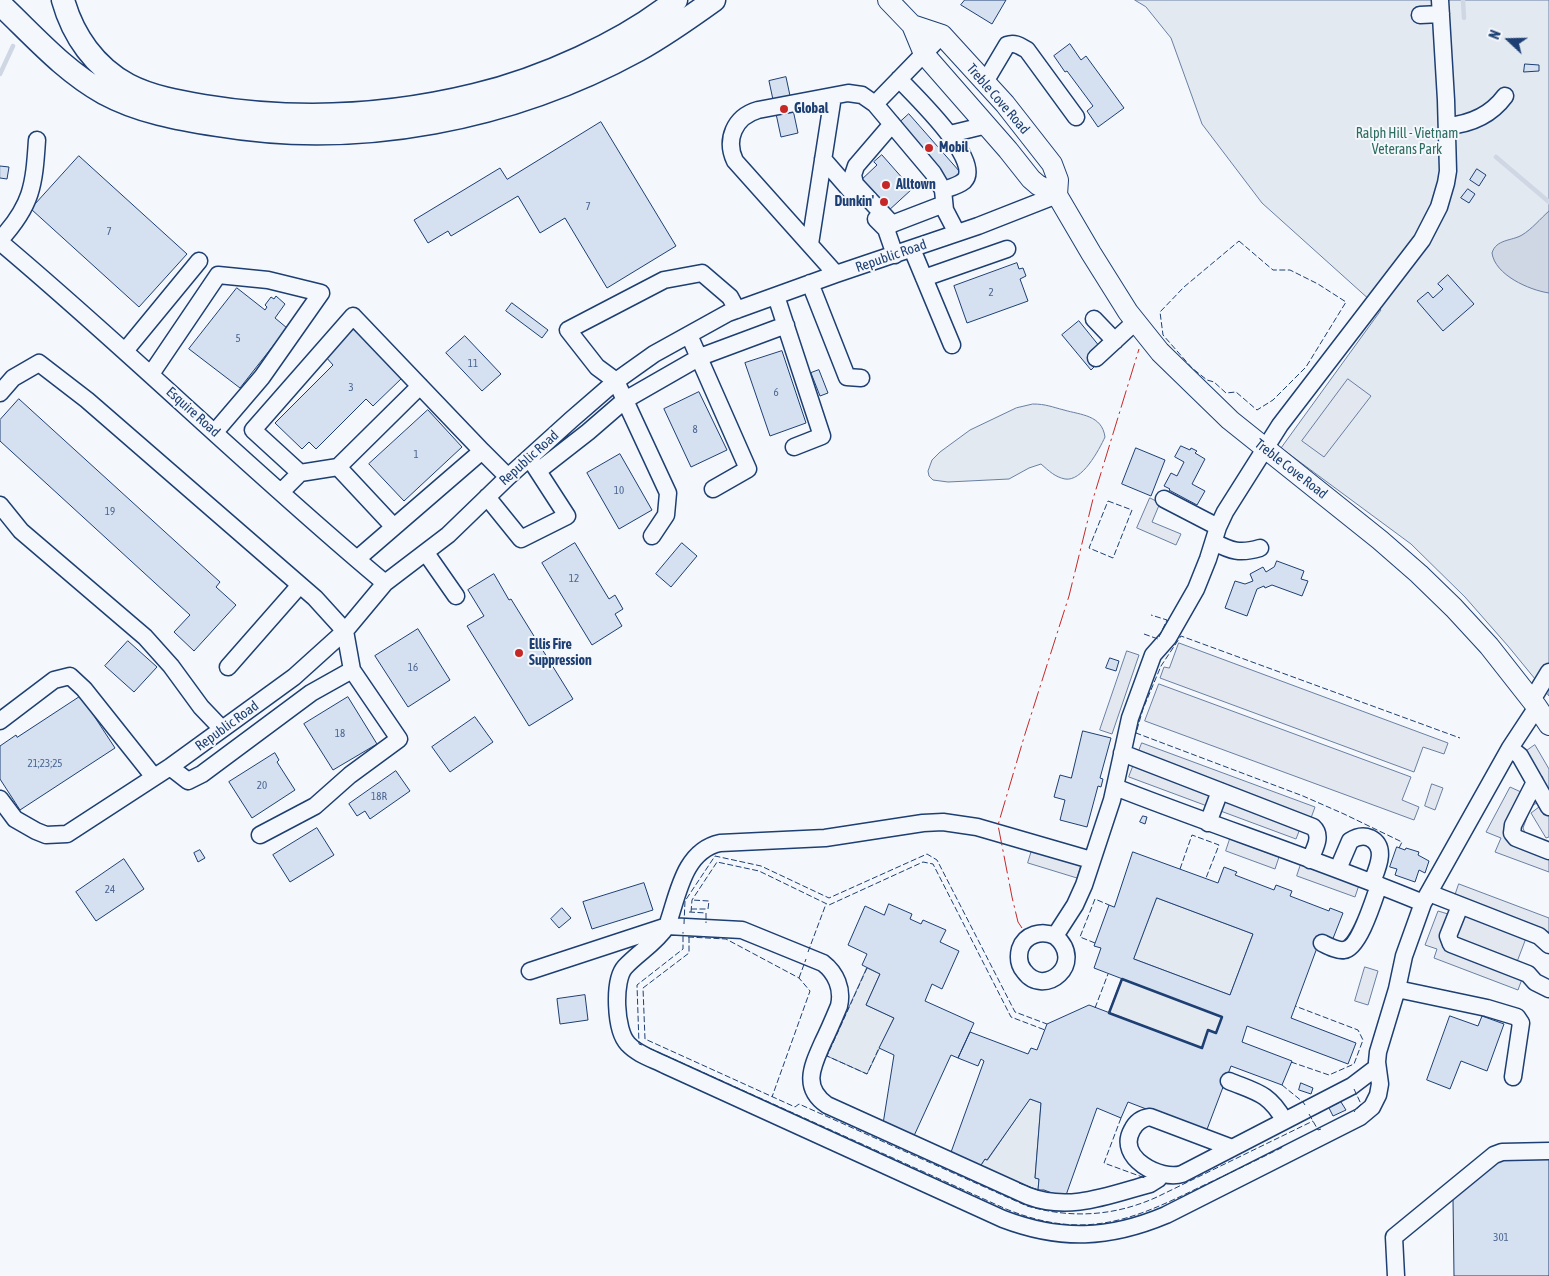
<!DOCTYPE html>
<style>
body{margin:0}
#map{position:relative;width:1549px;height:1276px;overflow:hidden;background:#f4f7fb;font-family:"Asap Condensed",sans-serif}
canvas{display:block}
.north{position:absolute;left:1484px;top:15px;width:50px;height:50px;-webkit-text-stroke:4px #f4f7fb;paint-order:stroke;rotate:291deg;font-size:14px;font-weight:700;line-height:20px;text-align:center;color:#1d3f73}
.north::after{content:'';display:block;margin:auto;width:18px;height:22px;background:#1d3f73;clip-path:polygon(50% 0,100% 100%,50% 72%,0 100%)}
</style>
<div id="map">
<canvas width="1549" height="1276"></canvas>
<div class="north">N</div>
</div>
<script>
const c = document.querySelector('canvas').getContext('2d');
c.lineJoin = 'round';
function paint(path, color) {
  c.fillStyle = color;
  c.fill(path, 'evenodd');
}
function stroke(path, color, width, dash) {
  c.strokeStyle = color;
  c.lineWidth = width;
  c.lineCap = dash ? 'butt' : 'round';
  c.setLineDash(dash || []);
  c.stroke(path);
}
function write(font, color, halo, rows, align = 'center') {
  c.font = font + ' "Asap Condensed",sans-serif';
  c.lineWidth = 4;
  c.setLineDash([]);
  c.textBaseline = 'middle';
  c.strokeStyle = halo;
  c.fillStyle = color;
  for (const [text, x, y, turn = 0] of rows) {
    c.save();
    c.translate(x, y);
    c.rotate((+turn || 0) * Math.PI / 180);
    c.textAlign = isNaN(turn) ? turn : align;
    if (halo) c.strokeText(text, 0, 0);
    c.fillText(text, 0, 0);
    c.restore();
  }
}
const green = new Path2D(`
 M1135,0H1549V696L1508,646L1465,597L1411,544L1281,448L1381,310L1262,203L1202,124L1171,38L1146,7Z
 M1033,404C1046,404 1052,407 1064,410C1081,415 1102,415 1105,437C1099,450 1082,482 1065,479C1055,477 1049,471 1041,464L1029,468L1009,479L948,482L933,480L929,476L928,471L932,460L940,452L970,430L1016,408Z
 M1157,898L1253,934L1230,995L1134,959Z
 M867,968L880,974L866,1005L894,1018L867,1074L827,1056Z
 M1122,979L1222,1017L1216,1033L1208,1031L1202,1048L1109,1013Z
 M1030,1099L1041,1103L1035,1178L1039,1179L1038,1190L979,1168L985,1159L987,1160Z`);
paint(green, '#e3e9f0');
stroke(green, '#687fa3', 1);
const parking = new Path2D(`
 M1348,379L1371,396L1324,457L1302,441Z
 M1150,498L1160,503L1152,522L1181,534L1176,545L1137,528Z
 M1179,643L1448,743L1444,754L1423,747L1414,772L1160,678L1164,667L1169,668Z
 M1127,651L1139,655L1112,734L1100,730Z
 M1159,684L1411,777L1402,800L1419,807L1414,820L1145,721Z
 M1142,743L1315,807L1311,818L1305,816L1296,839L1129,777Z
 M1535,745L1549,769V837L1546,838L1531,813L1539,807L1540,805L1537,803L1533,805L1530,809L1523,828L1525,833L1549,843V872L1495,852L1501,838L1486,832L1510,787L1521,792L1534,766L1525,752Z
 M1432,784L1443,788L1435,810L1425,806Z
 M1230,839L1279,857L1275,869L1226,851Z
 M1032,850L1081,865L1077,878L1028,863Z
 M1301,864L1359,885L1355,897L1297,876Z
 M1459,884L1549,918V932L1531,925L1512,975L1522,979L1518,990L1434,958L1437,949L1425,945L1438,911L1448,914Z
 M1365,967L1378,971L1368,1005L1355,1001Z`);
paint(parking, '#e3e8f0');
stroke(parking, '#687fa3', 1);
const water = new Path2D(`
 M1549,211V293C1529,290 1495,275 1492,253C1496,239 1512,241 1522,235C1532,229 1540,219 1549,211Z`);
paint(water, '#cfd7e4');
stroke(water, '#687fa3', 1);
stroke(new Path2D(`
 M1463,0L1464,18
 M0,74L13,46
 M1496,157L1549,202`), '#cfd7e4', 4.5);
const building = new Path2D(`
 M965,0H1006L992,24L961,5Z
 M1070,44L1081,60L1086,56L1124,108L1098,127L1087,111L1093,106L1067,71L1065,72L1054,56Z
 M1525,64L1539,65V71L1524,72Z
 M786,77L798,133L781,137L769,81Z
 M909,114L960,172L949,182L898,124Z
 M601,122L676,246L607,288L565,218L540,233L518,196L451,236L448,231L428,243L414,220L500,168L507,179Z
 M882,155L912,189L887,212L859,182L877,165L874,162Z
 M79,156L187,254L139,307L31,209Z
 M0,166L9,167L7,179L0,178Z
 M1477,169L1486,175L1479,186L1470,180Z
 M1468,189L1475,194L1469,203L1461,198Z
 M1017,263L1019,269L1023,268L1026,276L1020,279L1028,301L967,323L954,286Z
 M1448,275L1474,304L1443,331L1417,301L1428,292L1433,298L1443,289L1438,284Z
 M237,288L265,310L267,307L265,305L271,297L274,299L276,296L285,304L275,318L287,328L240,388L189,349Z
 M512,303L548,330L542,338L506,311Z
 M1079,321L1100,347L1088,357L1095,366L1091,370L1062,335Z
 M352,328L402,378L373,406L366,399L316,449L309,442L302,449L275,423L333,365L325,356Z
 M465,336L501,374L482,391L446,353Z
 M782,351L806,423L770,436L745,363Z
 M819,370L828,393L820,396L811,373Z
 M699,392L727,450L691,467L664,409Z
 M19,399L220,582L216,587L236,605L194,651L174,632L190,615L0,441V420Z
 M428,410L462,447L404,501L369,464Z
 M1181,446L1190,450L1191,448L1197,451L1195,453L1205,459L1192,484L1205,491L1197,505L1169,490L1170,489L1164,486L1171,473L1177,476L1184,462L1175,457Z
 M1136,448L1165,460L1151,496L1122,484Z
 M620,454L652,510L619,529L587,473Z
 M575,543L609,599L615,595L623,609L615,614L622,626L592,645L542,563Z
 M682,543L697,556L671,587L656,574Z
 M1277,561L1304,571L1301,579L1308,581L1302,596L1272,585L1265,588L1264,586L1257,589L1247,616L1225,608L1235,581L1245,584L1253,581L1250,574L1263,567L1266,572L1274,567Z
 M494,574L509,600L511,599L573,699L529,726L467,626L484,616L468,590Z
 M418,629L450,680L408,707L375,656Z
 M128,641L157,667L134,692L105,666Z
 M1110,658L1119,661L1116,671L1106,668Z
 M81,696L115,748L20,810L0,779V746L16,735L17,737Z
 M348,697L377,744L333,770L304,724Z
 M475,717L493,742L450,772L432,747Z
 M1083,731L1111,738L1100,778L1103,779L1101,787L1098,786L1087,827L1060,820L1065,800L1054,797L1060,775L1071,778Z
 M275,753L279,760L277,762L295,790L252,818L229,782Z
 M396,771L410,791L370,819L365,811L357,816L349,804Z
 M1143,816L1147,817L1145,824L1140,822Z
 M317,828L334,855L290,882L273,855Z
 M1397,847L1405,850L1406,848L1419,852L1418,855L1429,861L1425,873L1419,870L1415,882L1395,875L1397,869L1390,867Z
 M200,850L205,858L198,862L194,853Z
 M1133,852L1218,883L1224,867L1237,872L1235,875L1274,890L1276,885L1292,891L1290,896L1329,911L1330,908L1343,913L1332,941L1321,937L1291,1018L1356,1043L1348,1064L1247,1026L1242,1042L1292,1061L1282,1085L1231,1066L1206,1132L1128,1102L1121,1118L1097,1108L1065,1198L1044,1190H1038L1039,1179L1035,1178L1041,1103L1030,1099L987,1160L985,1159L979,1168L950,1155L984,1061L981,1059L978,1066L958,1058L970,1032L1028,1054L1031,1048L1037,1050L1047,1024L1089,1005L1202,1048L1208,1030L1216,1033L1222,1017L1094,968L1101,948L1094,946L1109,905L1114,907ZM1157,898L1253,934L1230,995L1134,959Z
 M124,859L144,889L96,921L76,892Z
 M644,883L653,910L592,929L583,902Z
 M889,904L912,914L910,919L921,924L923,920L946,930L940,942L959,951L942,989L932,984L925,1001L974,1023L958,1058L951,1055L913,1138L883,1124L894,1055L879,1048L894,1018L866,1005L880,974L862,965L867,954L848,945L865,906L884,915Z
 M562,908L571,918L559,928L551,919Z
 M585,995L588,1020L560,1024L557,999Z
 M1450,1016L1478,1026L1482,1016L1504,1024L1487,1071L1461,1061L1450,1089L1427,1080Z
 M1301,1083L1313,1088L1311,1094L1299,1090Z
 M1341,1102L1346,1110L1333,1116L1329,1108Z
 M1549,1158V1276H1454L1453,1199L1500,1160Z`);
paint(building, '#d5e0f0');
stroke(building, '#1d3f73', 1);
const minor = new Path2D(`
 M1420,15L1441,14
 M942,35L875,104L933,173L943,190L945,210L957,233
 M899,79C913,94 984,161 964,181C958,186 949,188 943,190
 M985,82L1007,45C1015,42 1020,46 1027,50L1076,117
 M892,124L856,166L853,175L855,184L892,224
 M1447,126C1471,124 1491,115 1505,96
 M950,134L987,125
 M823,159L856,197
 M876,219L886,229L895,255
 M886,229L892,224L944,204
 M0,240C32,205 34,186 37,140
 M0,242C131,352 253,473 385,583
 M810,244L833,96
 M912,249L952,345
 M836,274L735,161C725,140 734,117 758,110L848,93L862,95L875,104
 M924,278L1007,249
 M810,283L847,377L861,378
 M776,296L822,436L794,447
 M1094,319L1115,341
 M689,335L748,469L713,489
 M125,351L199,261
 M1096,358L1135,322
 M151,374L218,275L268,280L321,293L262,377L215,432
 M0,393L13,378L39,363L87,400L315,598L345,631L352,670L399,739L350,775L315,806L260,835
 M482,451L508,477
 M338,467L394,527
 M538,471L588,432L625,400L700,357L786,325
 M300,473L253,430L353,316L482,451L357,559
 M281,492L300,473L338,467L420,386
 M487,497L521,539L567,516L532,462
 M1164,499L1218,527
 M0,505L21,531L145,637L171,666L201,707L222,729
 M652,536L666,515L668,493L616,381L597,367L568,330L664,280L702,273L730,297L737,310
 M1214,542C1231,551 1240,554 1260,548
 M426,553L456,596
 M228,667L300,585
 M1532,700L1549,672
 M0,721L54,680L70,676L84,689L154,777
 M1510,748L1520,756L1549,807
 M1122,753L1313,827C1323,836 1314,849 1310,860
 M170,767L188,781L202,774L311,693L352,670
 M1535,782L1513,825L1512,833L1516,838L1549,851
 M1115,787C1217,827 1322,861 1423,903L1404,956L1397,989L1378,1052L1377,1062L1380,1084L1378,1095L1372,1107L1360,1117L1166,1215C1109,1239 1061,1241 1003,1219L665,1065C653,1059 637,1054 628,1044C615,1031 613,980 625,967C639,952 656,943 667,926L742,930L823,963C836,973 843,989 839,1006C834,1018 829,1030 823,1042C813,1065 801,1087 827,1105L1028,1196C1070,1212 1109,1195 1150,1184L1158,1179L1162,1174
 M0,799L15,819L36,831L46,835L67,834L170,767L294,677L345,631L385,583L448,535L508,477L571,420L616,381L654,354L728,313L836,274L978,226L1057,195
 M1208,823L1220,791
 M1338,869L1350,841C1356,837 1363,835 1370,838C1388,847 1377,869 1372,882
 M1429,893L1539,936L1549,945
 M1423,903L1510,748L1537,707
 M1460,906L1448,936L1451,944L1528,974L1535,982L1549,989
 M1055,936C1087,963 1044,999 1024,971C1019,965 1018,957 1020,949C1025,934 1042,930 1055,936L1075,905L1084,885L1112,800L1130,718L1153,655L1168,638L1196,589L1208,559L1218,527L1225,512L1280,425L1422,240L1439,207L1446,183L1448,171L1446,100L1440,0
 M1322,943C1328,946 1337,951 1344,950C1359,949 1374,899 1379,885
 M530,971L667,926C678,896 683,851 720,843L825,838L923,823L943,822L977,827L1091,860
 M1397,989L1487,1008L1517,1017L1521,1023L1513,1077
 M1229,1081C1256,1092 1269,1093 1284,1120
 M1232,1148L1150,1117C1142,1118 1136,1122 1132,1130C1116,1158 1161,1181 1182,1174L1352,1086L1377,1067
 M1396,1276L1394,1237L1494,1155L1502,1152L1549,1151`);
const major = new Path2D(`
 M888,0L912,25L924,54L1008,150L1031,179L1038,185L1057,195
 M912,25L942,35L1005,104L1052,164L1058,180L1057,195L1091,253L1128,312L1160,352L1230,420L1380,540L1419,574L1454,608L1489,646L1537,707L1549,725`);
const highway = new Path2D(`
 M63,0C73,36 95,67 128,85C151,97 179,102 204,106C295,121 385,117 475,95C541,79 623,43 676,0
 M0,4C33,35 64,71 104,93C139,112 179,119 217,125C360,149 512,119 638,50C665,35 689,18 714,0`);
stroke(minor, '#1d3f73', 19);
stroke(major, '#1d3f73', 22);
stroke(highway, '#1d3f73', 25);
stroke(minor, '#f4f7fb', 16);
stroke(major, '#f4f7fb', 20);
stroke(highway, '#f4f7fb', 22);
stroke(new Path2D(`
 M1239,241L1273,270H1290L1318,284L1346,302L1306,367L1273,400L1257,410L1236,392L1226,393L1214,382L1207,380L1192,368L1163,335L1160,312L1184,287Z
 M1108,501L1132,510L1113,558L1089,548Z
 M1144,634L1158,639L1167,620L1151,615
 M1399,848L1402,842L1344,814L1303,796L1136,733L1143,709L1161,666L1181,636L1460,738
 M1180,869L1192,835L1219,845L1206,878
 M691,909H708L709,901L692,900
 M689,912L706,913V923
 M691,912L692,900L717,862L759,871L829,905L923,862L933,864L1011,1017L1045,1030
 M684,924L685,901L715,856L761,866L829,898L927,854L937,860L1015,1012L1047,1024
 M688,937L726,939L799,978L810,991L772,1097
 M689,937V953L643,988L645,1039L795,1107L799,1104L1027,1206C1072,1219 1115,1216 1157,1197L1313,1121
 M1095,943L1080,937L1095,899L1109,905
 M808,952L826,904
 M867,968L827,1056L867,1074L879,1048
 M799,978L806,959
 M1095,1008L1108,974
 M642,1045L639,1044L637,985L683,949V932
 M649,1048L1006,1209C1083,1240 1129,1222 1200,1187C1228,1174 1255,1161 1283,1147
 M1291,1062L1329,1075L1354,1064L1363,1040L1358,1030L1295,1006
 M1282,1085L1303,1102L1305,1105
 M1354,1089L1361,1104L1354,1112
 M1309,1114L1318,1130L1321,1129
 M1121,1118L1104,1163L1145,1178
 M1019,1183L1038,1190`), '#1d3f73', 1, [6, 2.5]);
stroke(new Path2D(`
 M1122,979L1222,1017L1216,1033L1208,1030L1202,1048L1109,1013Z`), '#1d3f73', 2.5);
stroke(new Path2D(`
 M1022,928L1018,922L1012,897L998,825L1025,734L1069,596L1093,499L1139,349`), '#c62828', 1, [18, 4, 2.5, 4]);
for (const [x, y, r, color] of [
 [784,109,5,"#c62828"],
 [929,148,5,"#c62828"],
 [886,185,5,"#c62828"],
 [884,202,5,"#c62828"],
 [519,653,5,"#c62828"]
]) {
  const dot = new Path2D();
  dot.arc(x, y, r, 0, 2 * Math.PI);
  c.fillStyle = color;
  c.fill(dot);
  stroke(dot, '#f4f7fb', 2);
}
write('11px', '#4b6792', null, [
 ["7",588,207],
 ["7",109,232],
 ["2",991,293],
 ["5",238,339],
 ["11",473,364],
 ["3",351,388],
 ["6",776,393],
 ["8",695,430],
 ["1",416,455],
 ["10",619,491],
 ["19",110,512],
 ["12",574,579],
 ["16",413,668],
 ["18",340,734],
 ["21;23;25",45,764],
 ["20",262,786],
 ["18R",379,797],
 ["24",110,890],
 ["301",1501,1238]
]);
write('14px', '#1d3f73', '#f4f7fb', [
 ["Treble Cove Road",998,99,49],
 ["Republic Road",891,256,-19],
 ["Esquire Road",193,412,42],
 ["Republic Road",529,458,-42],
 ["Treble Cove Road",1291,469,38],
 ["Republic Road",227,726,-36]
]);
write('bold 14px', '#1d3f73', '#f4f7fb', [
 ["Global",794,109],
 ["Mobil",939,148],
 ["Alltown",896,185],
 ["Dunkin'",874,202,"right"],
 ["Ellis Fire",529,645],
 ["Suppression",529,661]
], 'left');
write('14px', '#2c6c60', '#f4f7fb', [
 ["Ralph Hill - Vietnam",1407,134],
 ["Veterans Park",1407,150]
]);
</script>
